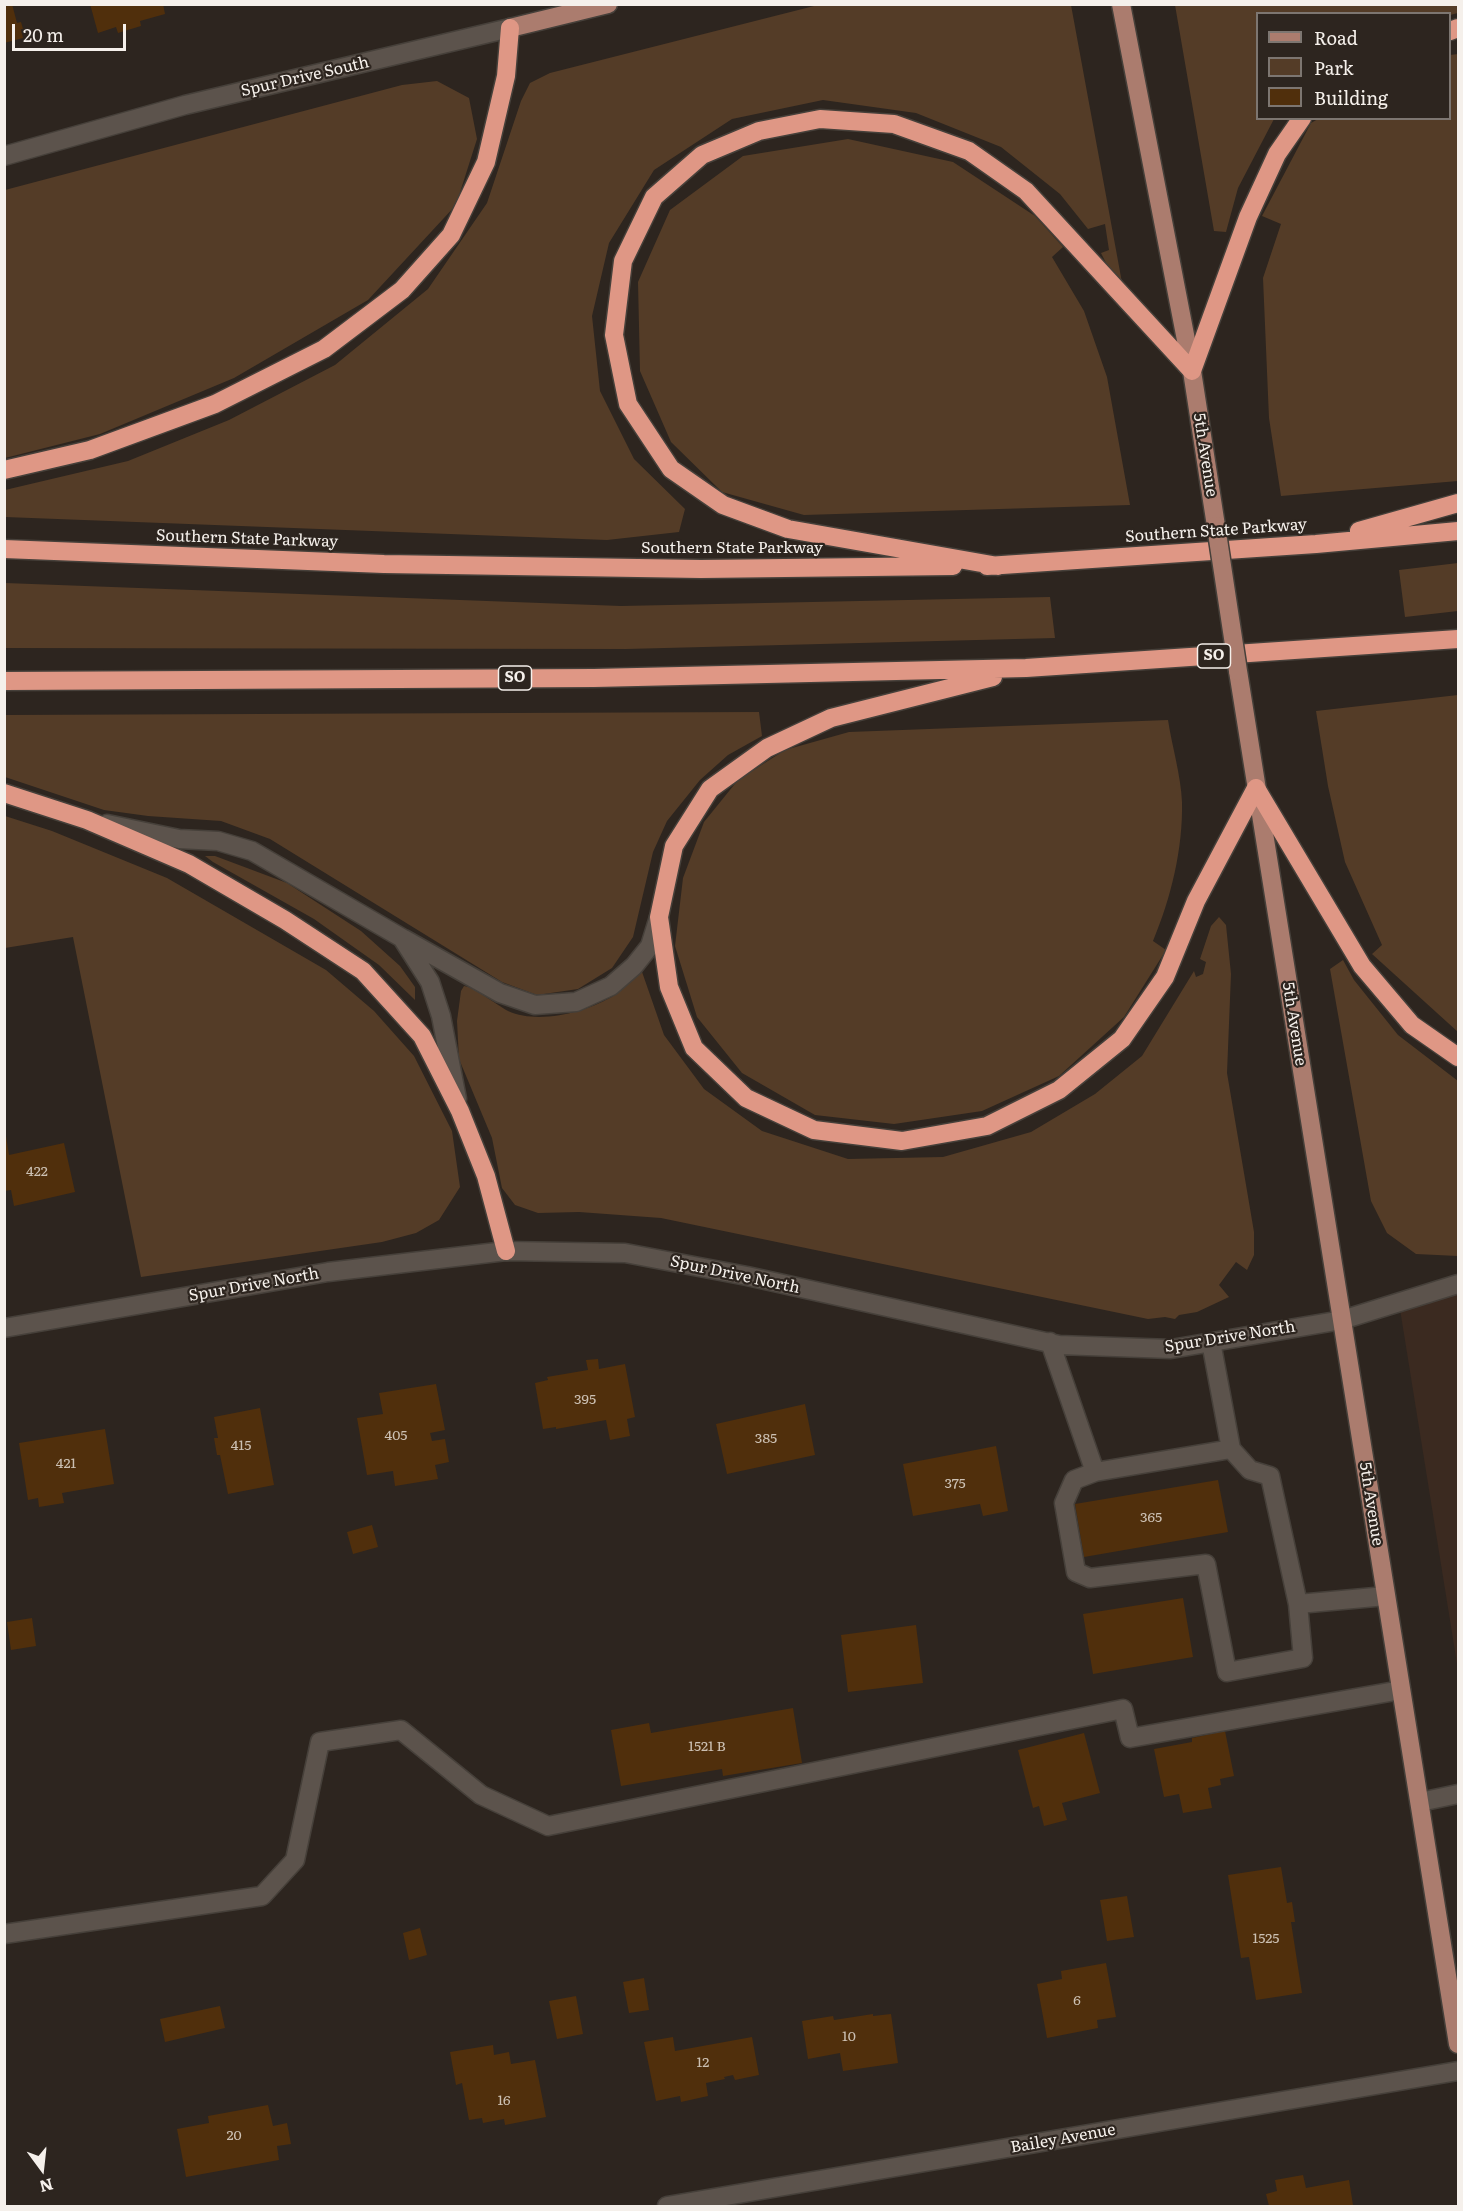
<!DOCTYPE html>
<style>
body{margin:0}
#map{position:relative;width:1463px;height:2211px;overflow:hidden;background:#2d251f;font-family:Literata,serif}
canvas{display:block}
.frame{position:absolute;inset:0;border:6px solid #f5f0eb;pointer-events:none}
.legend{position:absolute;left:1256px;top:12px;width:195px;height:108px;box-sizing:border-box;background:#2d251f;border:2px solid #7d7671;margin:0;padding:8px 10px;list-style:none;font-size:18px;color:#f5f0eb}
.legend li{display:flex;align-items:center;gap:12px;height:30px}
.legend b{width:30px;border:2px solid #7d7671}
.north{position:absolute;left:12px;top:2139px;width:60px;height:60px;-webkit-text-stroke:4px #2d251f;paint-order:stroke;rotate:165deg;font-size:16px;font-weight:700;line-height:24px;text-align:center;color:#f5f0eb}
.north::after{content:'';display:block;margin:auto;width:21px;height:27px;background:#f5f0eb;clip-path:polygon(50% 0,100% 100%,50% 72%,0 100%)}
.scale{position:absolute;left:12px;top:24px;width:114px;height:27px;box-sizing:border-box;border:3px solid #f5f0eb;border-top:0;padding-left:8px;font-size:18px;line-height:21px;white-space:nowrap;color:#f5f0eb;-webkit-text-stroke:4px #2d251f;paint-order:stroke}
</style>
<div id="map">
<canvas width="1463" height="2211"></canvas>
<div class="frame"></div>
<ul class="legend">
<li><b style="height:8px;background:#ab7c6e"></b>Road</li>
<li><b style="height:16px;background:#543c27"></b>Park</li>
<li><b style="height:16px;background:#502f0c"></b>Building</li>
</ul>
<div class="north">N</div>
<div class="scale">20 m</div>
</div>
<script>
const c = document.querySelector('canvas').getContext('2d');
c.lineJoin = 'round';
function paint(path, color) {
  c.fillStyle = color;
  c.fill(path, 'evenodd');
}
function stroke(path, color, width, dash) {
  c.strokeStyle = color;
  c.lineWidth = width;
  c.lineCap = dash ? 'butt' : 'round';
  c.setLineDash(dash || []);
  c.stroke(path);
}
function write(font, color, halo, rows, align = 'center') {
  c.font = font + ' Literata,serif';
  c.lineWidth = 4.5;
  c.setLineDash([]);
  c.textBaseline = 'middle';
  c.strokeStyle = halo;
  c.fillStyle = color;
  for (const [text, x, y, turn = 0] of rows) {
    c.save();
    c.translate(x, y);
    c.rotate((+turn || 0) * Math.PI / 180);
    c.textAlign = isNaN(turn) ? turn : align;
    if (halo) c.strokeText(text, 0, 0);
    c.fillText(text, 0, 0);
    c.restore();
  }
}
paint(new Path2D(`
 M1458,1285V1670L1399,1303Z`), '#3b2a20');
paint(new Path2D(`
 M1458,4V13L1450,15V14H1258V118L1274,119L1238,188L1226,232L1214,231L1175,5Z
 M818,5H1071L1123,288L1119,289L1101,253L1109,250L1105,224L1088,229L1060,194L1001,147L916,113L823,100L732,119L654,170L609,243L592,316L600,391L634,459L685,509L679,532L607,540L5,517V490L128,461L229,420L335,365L428,289L487,203L521,101L530,83L550,73Z
 M1458,54V481L1281,496L1269,418L1263,278L1281,224L1262,216L1311,123L1318,119L1450,118V55Z
 M437,81L469,98L477,139L456,205L368,300L234,378L100,434L5,458V190L402,85Z
 M848,139L953,162L1035,216L1063,247L1052,257L1084,311L1107,377L1130,505L804,515L722,492L671,442L640,371L638,282L670,210L743,156Z
 M1458,563V611L1405,617L1399,570Z
 M5,583L621,606L1050,597L1055,638L626,649L5,648Z
 M1458,695V1032L1372,954L1382,945L1345,862L1328,786L1316,711Z
 M759,712L762,736L728,755L700,780L667,821L653,852L633,937L612,968L578,989L537,995L502,982L270,839L221,821L148,816L104,810L5,777V715Z
 M1168,720C1172,746 1181,776 1182,802C1183,849 1171,898 1153,941L1166,950L1124,1017L1059,1076L982,1111L894,1124L815,1115L742,1073L697,1017L675,946L683,878L704,822L738,780L785,750L849,732Z
 M5,816L52,831L167,878L326,970L374,1011L414,1056L452,1131L460,1187L439,1220L416,1233L382,1242L141,1277L73,937L5,948Z
 M205,856H215L287,883L361,931L400,966L415,987V1000L379,965L314,919L213,862Z
 M1219,917L1226,925L1231,974L1227,1073L1254,1232V1255L1247,1270L1236,1262L1219,1285L1229,1297L1197,1312L1179,1315L1175,1319L1165,1317L1148,1319L661,1218L579,1212L538,1213L515,1205L502,1188L492,1138L459,1059L457,1021L461,991L464,986C474,987 497,1005 508,1011C539,1025 587,1012 615,995C624,989 633,977 641,969L664,1035L704,1089L762,1131L848,1159L943,1157L1031,1132L1095,1094L1142,1056L1194,971L1196,977L1203,974L1206,962L1200,959L1211,926Z
 M1343,960L1354,980L1398,1035L1458,1081V1256L1416,1254L1387,1233L1371,1201L1330,969Z`), '#543c27');
paint(new Path2D(`
 M4,4H12L17,23L21,22L23,29H21L23,38L4,43Z
 M90,4H163L165,14L140,21L141,26L118,33L116,27L98,33Z
 M6,1136L9,1155L64,1143L75,1192L14,1206L11,1190L4,1191Z
 M598,1359L599,1369L625,1364L635,1417L627,1419L630,1436L610,1440L606,1420L556,1429V1427L543,1429L535,1383L548,1380L547,1377L588,1370L586,1360Z
 M436,1384L445,1430L430,1433L432,1441L445,1439L449,1462L435,1465L438,1479L395,1486L393,1471L367,1475L357,1418L383,1414L379,1393Z
 M805,1404L815,1455L727,1474L716,1424Z
 M260,1408L274,1485L228,1494L220,1455H217L214,1438H218L214,1417Z
 M105,1429L114,1484L62,1493L64,1503L39,1507L38,1498L28,1500L19,1443Z
 M996,1446L1008,1511L983,1516L980,1504L913,1516L903,1464Z
 M1218,1480L1228,1532L1084,1557L1075,1504Z
 M372,1525L378,1547L353,1554L347,1532Z
 M1183,1598L1193,1657L1093,1674L1083,1614Z
 M32,1618L36,1646L11,1650L7,1622Z
 M916,1625L923,1683L848,1692L841,1635Z
 M793,1708L802,1763L723,1776L722,1769L621,1786L611,1730L649,1723L651,1733Z
 M1225,1731L1234,1776L1220,1779L1221,1785L1208,1788L1212,1808L1183,1813L1179,1794L1164,1797L1154,1749L1192,1742V1738Z
 M1084,1733L1100,1793L1062,1803L1067,1820L1044,1826L1039,1806L1033,1808L1018,1750Z
 M1281,1867L1287,1903L1292,1902L1295,1922H1291L1302,1993L1256,2000L1249,1957L1241,1958L1228,1875Z
 M1127,1896L1134,1937L1107,1941L1100,1900Z
 M420,1928L427,1955L409,1960L403,1933Z
 M1106,1963L1116,2017L1097,2020L1098,2028L1047,2038L1037,1984L1062,1979L1061,1971Z
 M644,1978L649,2010L629,2013L623,1982Z
 M576,1996L583,2034L557,2039L549,2001Z
 M220,2006L225,2028L165,2042L160,2019Z
 M873,2014V2016L891,2014L898,2063L843,2071L840,2053L808,2059L802,2021L833,2016L834,2020Z
 M673,2037L675,2051L752,2037L759,2075L735,2080L733,2075L724,2077L725,2079L706,2083L708,2096L681,2102L680,2096L656,2101L644,2042Z
 M493,2045L494,2055L509,2052L511,2064L535,2060L546,2117L505,2125L504,2119L483,2123L482,2118L469,2120L462,2083L456,2085L450,2052Z
 M268,2105L273,2126L287,2123L291,2144L277,2146L279,2160L186,2177L177,2129L209,2123L208,2116Z
 M1303,2175L1306,2188L1349,2180L1353,2205L1269,2206L1266,2194L1277,2191L1275,2180Z`), '#502f0c');
const minor = new Path2D(`
 M4,156L185,105L510,28
 M107,824L179,839L218,841L252,851L402,938L430,982L441,1016L457,1099
 M404,939L500,993L535,1005L576,1002L611,986L634,966L650,946L659,917
 M4,1328L328,1272L506,1251L625,1253L747,1276L1059,1345L1171,1349L1342,1320L1458,1284
 M1050,1342L1095,1472
 M1211,1342L1231,1449L1250,1470L1270,1476L1298,1604L1386,1596
 M1231,1449L1095,1472L1074,1480L1064,1503L1076,1572L1090,1578L1206,1564L1227,1672L1303,1658L1298,1604
 M1420,1802L1458,1794
 M4,1934L262,1896L295,1860L320,1742L401,1730L481,1795L548,1826L1123,1709L1130,1738L1401,1690
 M667,2206L1458,2071`);
const major = new Path2D(`
 M1121,4L1192,371L1216,526
 M510,28L608,4
 M1238,671L1458,2044`);
const highway = new Path2D(`
 M1450,31L1458,28
 M4,470L90,450L215,404L324,349L402,290L451,235L486,162L506,76L510,28
 M1359,531L1458,503
 M4,549L384,564L701,569L953,566
 M987,566L1316,544L1458,531
 M998,566L788,529L723,505L671,469L628,404L614,335L623,261L654,197L702,155L759,131L820,119L894,124L969,151L1026,191L1192,371L1248,217L1277,154L1302,118
 M993,677L831,718L767,748L710,789L674,846L659,917L669,987L694,1048L746,1098L814,1130L902,1141L987,1126L1059,1090L1122,1039L1165,977L1196,901L1256,788
 M4,681L594,678L1026,668L1458,639
 M1256,788L1362,966L1412,1025L1458,1057
 M4,793L87,820L189,864L285,920L363,971L422,1036L460,1111L486,1176L506,1251`);
stroke(minor, '#46403a', 21);
stroke(major, '#46403a', 21);
stroke(highway, '#46403a', 21);
stroke(minor, '#5c534c', 18);
stroke(major, '#ab7c6e', 18);
stroke(highway, '#df9785', 18);
const majorBridge = new Path2D(`
 M1216,526L1238,671`);
stroke(majorBridge, '#46403a', 21, []);
stroke(majorBridge, '#ab7c6e', 18);
write('14px', '#ccc0b3', null, [
 ["422",37,1172],
 ["395",585,1400],
 ["405",396,1436],
 ["385",766,1439],
 ["415",241,1446],
 ["421",66,1464],
 ["375",955,1484],
 ["365",1151,1518],
 ["1521 B",707,1747],
 ["1525",1266,1939],
 ["6",1077,2001],
 ["10",849,2037],
 ["12",703,2063],
 ["16",504,2101],
 ["20",234,2136]
]);
for (const [x, y, w] of [
 [1214,656,33],
 [515,678,33]
]) {
  const box = new Path2D();
  box.roundRect(x - w / 2, y - 12, w, 24, 4.5);
  c.fillStyle = '#2d251f';
  c.fill(box);
  stroke(box, '#f5f0eb', 1.5);
}
write('bold 15px', '#f5f0eb', null, [
 ["SO",1214,656],
 ["SO",515,678]
]);
write('16px', '#f5f0eb', '#2d251f', [
 ["Spur Drive South",305,77,-13],
 ["5th Avenue",1205,455,81],
 ["Southern State Parkway",1216,531,-4],
 ["Southern State Parkway",247,539,2],
 ["Southern State Parkway",732,548],
 ["5th Avenue",1294,1024,81],
 ["Spur Drive North",735,1275,12],
 ["Spur Drive North",254,1285,-10],
 ["Spur Drive North",1230,1337,-9],
 ["5th Avenue",1371,1504,81],
 ["Bailey Avenue",1063,2139,-10]
]);
</script>
